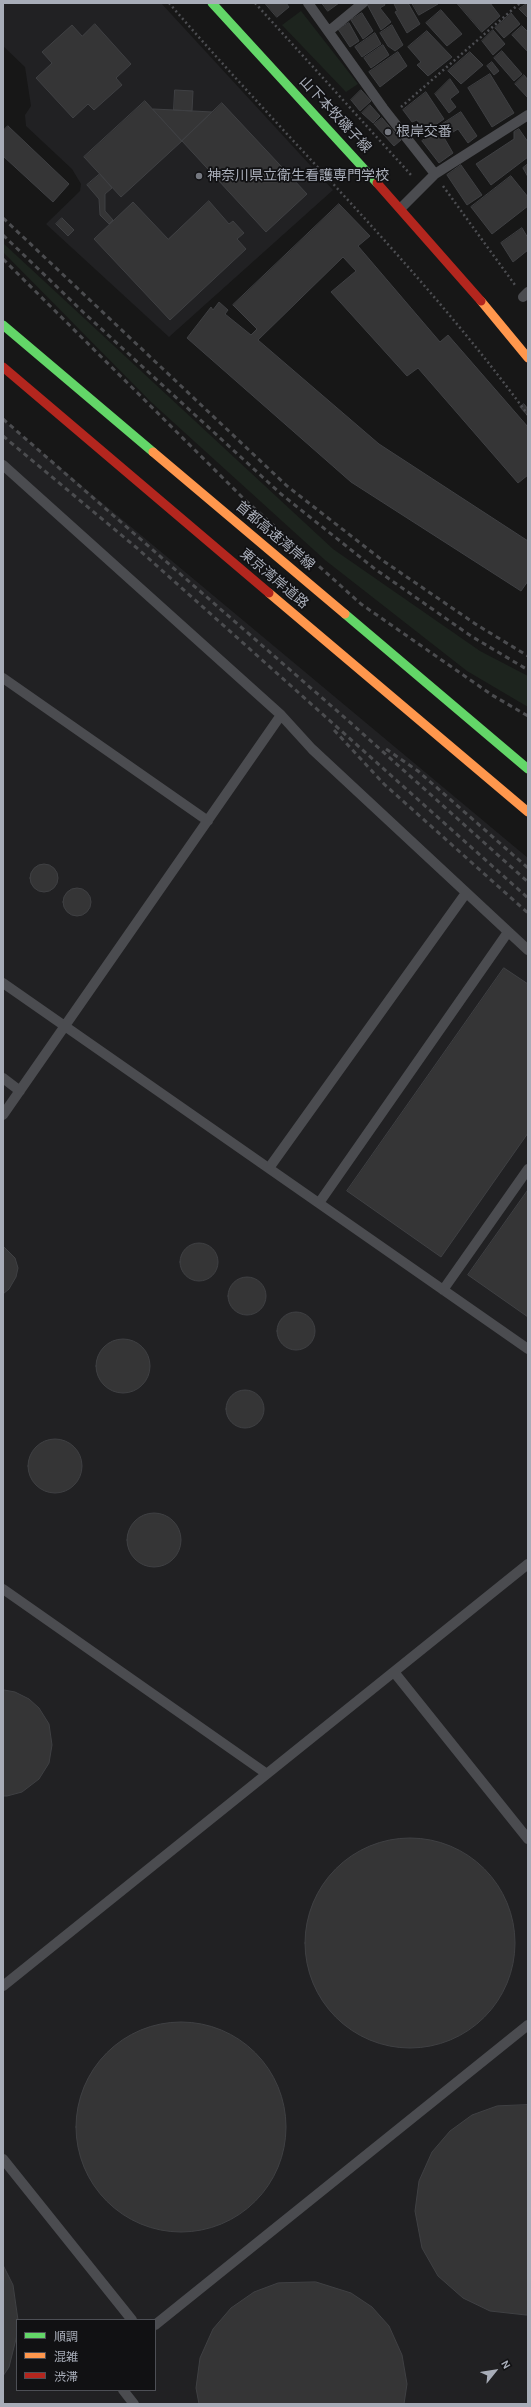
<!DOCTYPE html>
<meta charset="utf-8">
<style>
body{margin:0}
#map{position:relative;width:531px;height:2407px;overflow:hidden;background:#171717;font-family:Karla,"Noto Sans JP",sans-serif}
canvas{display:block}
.frame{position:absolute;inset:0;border:4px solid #a8adb8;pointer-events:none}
.legend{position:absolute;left:16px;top:2319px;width:140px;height:72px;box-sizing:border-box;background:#111113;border:1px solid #4d4f55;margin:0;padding:5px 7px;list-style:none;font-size:12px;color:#a8adb8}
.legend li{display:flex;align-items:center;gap:8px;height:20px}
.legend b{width:20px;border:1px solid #4d4f55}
.north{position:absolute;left:475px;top:2351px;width:40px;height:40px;-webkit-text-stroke:3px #111113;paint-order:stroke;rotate:60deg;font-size:11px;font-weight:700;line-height:16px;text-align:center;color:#a8adb8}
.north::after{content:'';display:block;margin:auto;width:14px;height:18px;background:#a8adb8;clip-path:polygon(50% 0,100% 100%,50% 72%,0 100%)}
</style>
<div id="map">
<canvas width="531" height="2407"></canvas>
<div class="frame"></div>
<ul class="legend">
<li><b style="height:5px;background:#63d668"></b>順調</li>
<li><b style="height:5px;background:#ff974d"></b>混雑</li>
<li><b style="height:5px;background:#b3261e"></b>渋滞</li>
</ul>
<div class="north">N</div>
</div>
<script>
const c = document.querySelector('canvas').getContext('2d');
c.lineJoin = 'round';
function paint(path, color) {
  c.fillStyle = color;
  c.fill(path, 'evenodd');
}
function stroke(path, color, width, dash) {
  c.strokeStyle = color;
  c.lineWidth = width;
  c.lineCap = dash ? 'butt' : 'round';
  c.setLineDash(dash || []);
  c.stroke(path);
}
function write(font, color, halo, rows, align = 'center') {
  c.font = font + ' Karla,"Noto Sans JP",sans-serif';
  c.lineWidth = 3.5;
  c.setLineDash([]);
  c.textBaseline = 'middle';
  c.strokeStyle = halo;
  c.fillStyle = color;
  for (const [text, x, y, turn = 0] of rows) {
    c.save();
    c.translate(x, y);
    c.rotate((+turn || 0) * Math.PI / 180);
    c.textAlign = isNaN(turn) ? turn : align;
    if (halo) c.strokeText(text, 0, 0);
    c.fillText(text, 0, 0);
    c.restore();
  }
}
paint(new Path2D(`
 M3,3H161L333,190L169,337L46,224L80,191L81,184L72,169L26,126L25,115L31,106L25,67L3,46Z
 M3,420L528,858V2404H3ZM17,2320H155V2390H17Z`), '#212123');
paint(new Path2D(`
 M301,11L358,84L346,92L282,25Z
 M3,243L333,549L480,651L528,676V707L467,671L325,560L151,402L3,252Z`), '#1d241e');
const building = new Path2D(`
 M265,3H286L289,7L277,17Z
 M322,3H339L328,11Z
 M384,3L385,5L380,8L391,22L381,30L367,4Z
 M394,3H408L420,24L407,33L395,12L397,11Z
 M412,3H437L438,4L419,15Z
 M457,3H490L500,16L482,32Z
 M528,3V18L519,9Z
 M441,10L462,34L447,46L426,23Z
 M362,13L373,31L363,39L351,20Z
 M511,13L520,24L504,38L495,28Z
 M349,23L359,41L350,47L338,29Z
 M95,24L131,64L116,78L122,85L94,110L88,104L73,118L36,78L52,63L42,52L72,25L82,36Z
 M392,25L403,45L395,51L388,46L380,33Z
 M522,26L528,32V52L512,35Z
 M493,30L505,44L493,55L482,41Z
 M427,31L452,57L428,76L417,65L421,62L408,47Z
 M375,33L381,44L362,57L355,47Z
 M383,45L389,55L371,68L364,58Z
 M502,51L522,74L514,81L494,58Z
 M398,52L407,66L380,87L369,72Z
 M470,52L483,65L461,84L448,71Z
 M492,62L499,71L494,75L487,66Z
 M490,74L514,113L492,127L468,88Z
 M524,75L528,80V98L515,84Z
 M450,79L459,92L450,99L456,107L449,113L435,94Z
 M175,90L193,91L192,111L174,110Z
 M361,90L371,101L360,111L351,100Z
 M426,92L444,119L425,132L417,120L412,122L403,110Z
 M145,101L182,141L121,197L84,157Z
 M222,103L307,194L266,232L182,141Z
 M370,105L380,116L373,123L362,113Z
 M153,109L174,110L212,112L182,141Z
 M461,112L477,136L468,143L458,129L448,135L441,125Z
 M382,118L401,140L394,146L374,124Z
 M8,126L69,184L53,202L3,156V131Z
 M439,129L453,153L439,163L422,141Z
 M519,129L528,142V157L491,185L476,164L514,139V132Z
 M528,164V177L523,168Z
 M461,165L482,195L467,205L447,175Z
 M100,174L112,188L105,194V211L113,220L109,224L100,215L99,199L87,185Z
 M511,176L528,197V206L492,234L471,207Z
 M209,201L229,224L233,221L244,233L237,239L246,249L170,320L94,239L133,202L168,239Z
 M339,204L370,236L358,246L440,342L448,335L528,427V475L518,483L418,368L407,376L331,292L356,271L343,257L258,340L379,444L528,541V581L521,591L351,482L187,338L211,307L213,310L219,302L228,310L225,314L251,335L257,329L233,305Z
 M62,218L74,230L68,236L56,224Z
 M522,228L528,238V250L513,262L501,243Z
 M524,404L528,409V416L520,407Z
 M30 878a14 14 0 1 1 28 0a14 14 0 1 1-28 0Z
 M63 902a14 14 0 1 1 28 0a14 14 0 1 1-28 0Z
 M504,968L528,984V1133L441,1257L347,1191Z
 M528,1190V1317L468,1275Z
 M180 1262a19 19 0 1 1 38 0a19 19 0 1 1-38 0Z
 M3,1246L15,1258L18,1268L16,1277L9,1289L3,1294Z
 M228 1296a19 19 0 1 1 38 0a19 19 0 1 1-38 0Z
 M277 1331a19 19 0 1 1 38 0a19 19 0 1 1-38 0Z
 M96 1366a27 27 0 1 1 54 0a27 27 0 1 1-54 0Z
 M226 1409a19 19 0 1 1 38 0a19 19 0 1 1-38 0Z
 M28 1466a27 27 0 1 1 54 0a27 27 0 1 1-54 0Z
 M127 1540a27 27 0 1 1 54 0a27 27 0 1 1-54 0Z
 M4,1690L15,1692L29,1699L39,1708L49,1724L52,1745L49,1763L39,1779L22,1792L7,1796H3Z
 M305 1943a105 105 0 1 1 210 0a105 105 0 1 1-210 0Z
 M76 2127a105 105 0 1 1 210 0a105 105 0 1 1-210 0Z
 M528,2105V2315H526L490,2311L463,2298L438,2276L422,2248L415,2211L419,2181L432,2152L450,2131L472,2115L497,2106Z
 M3,2265L13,2285L18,2320L17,2335L9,2367L3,2376Z
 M316,2282L351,2293L372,2307L389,2326L402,2355L407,2384L404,2404H199L196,2388L200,2358L213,2329L231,2308L254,2292L278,2283Z`);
paint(building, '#353536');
stroke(building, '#3f4043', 1);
stroke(new Path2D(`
 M169,3C288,141 421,268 528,415
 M255,3L412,176
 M401,107L520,3
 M443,186L515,285`), '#4d4e52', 2.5, [2, 3]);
stroke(new Path2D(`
 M308,3L383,108L435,174
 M329,31L363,3
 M401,208L435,174L528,115
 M523,297L528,292
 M3,465L281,715L3,1115
 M3,678L208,821
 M281,715L312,749L528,950
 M3,983L528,1349
 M3,1078L20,1091
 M269,1168L466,893
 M319,1203L508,932
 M443,1290L528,1169
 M3,1589L267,1774
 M394,1672L528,1839
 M3,1986L528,1564
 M3,2159L132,2320
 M155,2325L528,2025
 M123,2390L134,2404`), '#4b4c50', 10);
stroke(new Path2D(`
 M212,3L377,183
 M3,325L153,452
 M345,614L528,769`), '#63d668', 9);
stroke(new Path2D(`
 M481,301L528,358
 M153,452L345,614
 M269,593L528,812`), '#ff974d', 9);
stroke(new Path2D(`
 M377,183L481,301
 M3,367L269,593`), '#b3261e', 9);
stroke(new Path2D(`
 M3,218L287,486L382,560L477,625L528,656
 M3,235L83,312L281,494L375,569L471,636L528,670
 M3,259L244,499L361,604L492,695L528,716
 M3,419L352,724L528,882
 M3,436L138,549L528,898
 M334,730L384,784L528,913
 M386,749L418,771L528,868`), '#4b4c4f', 3, [5, 4]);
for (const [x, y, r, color] of [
 [388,132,4,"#757880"],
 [199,176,4,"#757880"]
]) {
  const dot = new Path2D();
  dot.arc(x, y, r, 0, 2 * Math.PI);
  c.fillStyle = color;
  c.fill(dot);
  stroke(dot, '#111113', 1.5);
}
write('14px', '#a8adb8', '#111113', [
 ["山下本牧磯子線",335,115,47],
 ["首都高速湾岸線",275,536,40],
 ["東京湾岸道路",274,579,40]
]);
write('14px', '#a8adb8', '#111113', [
 ["根岸交番",396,132],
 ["神奈川県立衛生看護専門学校",207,176]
], 'left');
</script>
